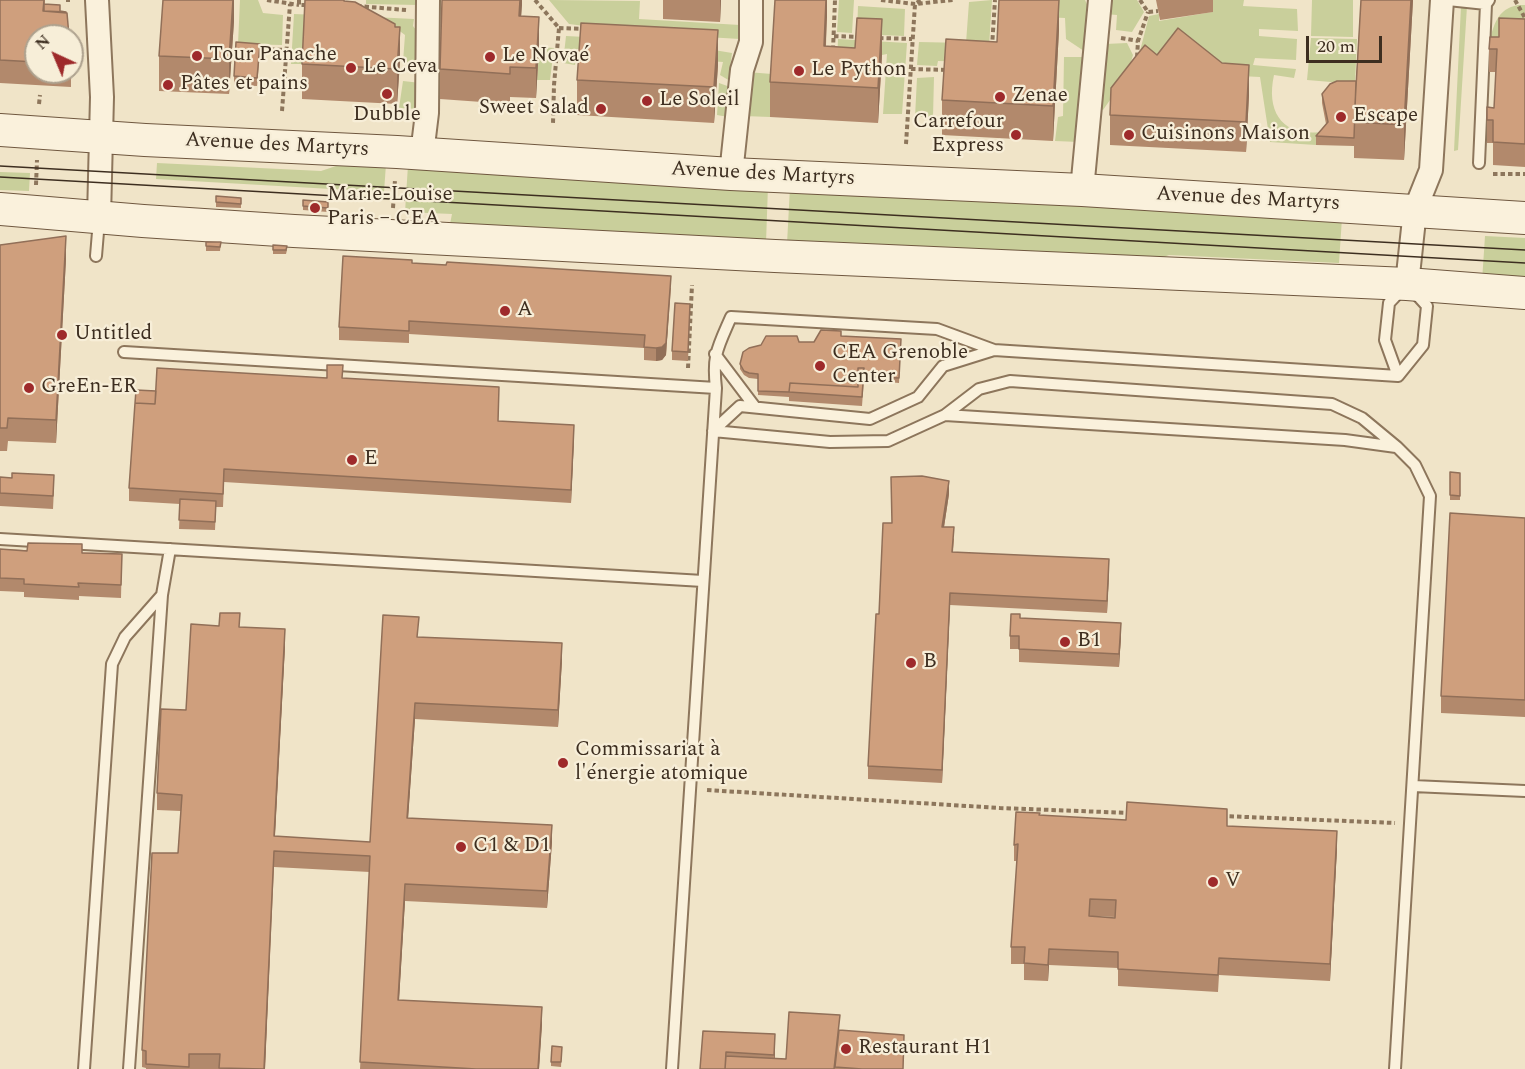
<!DOCTYPE html>
<meta charset="utf-8">
<style>
body{margin:0}
#map{position:relative;width:1525px;height:1069px;overflow:hidden;background:#f0e4c8;font-family:Spectral,serif}
canvas{display:block}
.north{position:absolute;left:24px;top:24px;width:60px;height:60px;box-sizing:border-box;background:#f7eed8;border:2px solid #ada18e;border-radius:50%;rotate:316deg;font-size:16px;font-weight:700;line-height:24px;text-align:center;color:#3d2e20}
.north::after{content:'';display:block;margin:auto;width:21px;height:27px;background:#9e2a2b;clip-path:polygon(50% 0,100% 100%,50% 72%,0 100%)}
.scale{position:absolute;left:1306px;top:36px;width:76px;height:27px;box-sizing:border-box;border:3px solid #3d2e20;border-top:0;padding-left:8px;font-size:18px;line-height:21px;white-space:nowrap;color:#3d2e20;-webkit-text-stroke:4px #f7eed8;paint-order:stroke}
</style>
<div id="map">
<canvas width="1525" height="1069"></canvas>
<div class="north">N</div>
<div class="scale">20 m</div>
</div>
<script>
const c = document.querySelector('canvas').getContext('2d');
c.lineJoin = 'round';
function paint(path, color) {
  c.fillStyle = color;
  c.fill(path, 'evenodd');
}
function stroke(path, color, width, dash) {
  c.strokeStyle = color;
  c.lineWidth = width;
  c.lineCap = dash ? 'butt' : 'round';
  c.setLineDash(dash || []);
  c.stroke(path);
}
function write(font, color, halo, rows, align = 'center') {
  c.font = font + ' Spectral,serif';
  c.lineWidth = 4.5;
  c.setLineDash([]);
  c.textBaseline = 'middle';
  c.strokeStyle = halo;
  c.fillStyle = color;
  for (const [text, x, y, turn = 0] of rows) {
    c.save();
    c.translate(x, y);
    c.rotate((+turn || 0) * Math.PI / 180);
    c.textAlign = isNaN(turn) ? turn : align;
    if (halo) c.strokeText(text, 0, 0);
    c.fillText(text, 0, 0);
    c.restore();
  }
}
paint(new Path2D(`
 M240,0H258L263,13L283,15L282,45L238,44Z
 M366,0H419L418,5L366,4Z
 M549,0L640,1L639,19L740,25V39L639,33L569,24Z
 M839,0H854L852,33L837,32Z
 M992,0L988,62L938,61L937,66L917,65L919,42L966,43L969,2Z
 M1000,0H1085L1093,17L1084,51L1066,39L1065,18L1000,15Z
 M1107,0H1137L1144,12L1132,32L1116,30L1117,15L1105,14Z
 M1210,0H1244L1243,6L1297,9L1298,31L1259,29V36L1297,39L1296,60L1255,58L1253,65L1296,69L1294,78L1274,75C1265,116 1286,139 1328,131L1316,145L1270,142L1260,77L1220,75L1163,78L1140,51L1149,16L1159,14V21L1212,12Z
 M1312,0H1353V37L1311,36Z
 M1518,5H1525V43H1489C1494,25 1497,9 1518,5Z
 M858,6L905,9L904,36L857,34Z
 M1461,6H1467L1458,150L1454,151Z
 M294,14L343,16L304,64H291Z
 M353,16L414,19L413,26L420,35L422,74L403,62L405,35L397,29Z
 M566,36L644,40V53L577,49L575,65L563,63Z
 M1311,38L1357,39L1355,84L1307,80Z
 M838,39L907,43L902,114H883L887,54L837,64Z
 M654,40L732,53L730,68L737,72L735,84L720,75L723,62L678,59Z
 M1127,43L1133,55L1127,76L1103,110L1098,107L1105,44Z
 M539,47L554,48L550,80H537Z
 M1064,57H1088L1079,142L1055,141L1058,117L1063,116Z
 M747,72L772,74L770,117L744,116Z
 M934,77L933,117H915L917,78Z
 M403,81L421,83V109L399,108Z
 M719,83L733,88L728,117L717,115Z
 M348,162L386,164L384,192L156,179L157,163L321,171Z
 M408,165L768,186L766,243L450,224L452,214L405,212Z
 M0,172L30,173L29,191L0,190Z
 M790,187L1342,218L1339,263L1169,255L1145,264L787,244Z
 M1485,236L1525,238V284L1482,281Z`), '#c9cf9b');
const service = new Path2D(`
 M1448,0L1486,4
 M1479,163L1486,4L1489,0
 M96,256L99,220
 M1407,284L1427,306L1423,345L1398,376L1385,340L1389,303Z
 M124,352L716,388
 M715,354L755,407
 M945,415L1345,440L1396,447
 M713,431L830,442L888,441L945,415L979,389L1010,381L1332,404L1362,418L1397,447L1415,465L1430,496L1395,1069
 M713,431L740,406L870,419L918,397L943,366L994,350
 M0,539L703,581
 M1413,786L1525,791
 M84,1069L112,664L125,637L162,595
 M129,1069L162,595L170,549
 M672,1069L716,388C712,355 718,347 731,317L937,329L994,350L1398,376`);
const minor = new Path2D(`
 M97,0L102,97L99,217
 M422,154L427,113L428,0
 M731,174L742,70L751,42V0
 M1082,190L1100,0
 M1407,284L1415,210L1431,170L1442,0`);
const secondary = new Path2D(`
 M0,130L145,140L397,152L731,174L1082,190L1525,218
 M0,209L143,221L294,231L775,256L1407,284L1525,293`);
stroke(service, '#8d765c', 14);
stroke(minor, '#8d765c', 26);
stroke(secondary, '#6f573f', 34);
stroke(new Path2D(`
 M66,0H70
 M267,0L299,5
 M299,0V5H307
 M535,0L559,28L554,85L553,124
 M881,0L915,4L953,0
 M1140,0L1148,12L1158,11
 M1515,0L1525,18
 M357,6L406,10
 M559,28L585,29
 M834,36L860,37
 M879,38L912,39
 M1121,38L1138,41
 M992,47L995,0
 M255,49L288,50
 M833,50L835,0
 M1137,57L1138,41L1148,12
 M911,69L949,70
 M39,104L40,95
 M282,111L290,4
 M906,144L915,4L921,0
 M1493,174H1525
 M36,185L37,160
 M393,208L395,180
 M688,368L692,285
 M707,790L1000,808L1131,813
 M1222,816L1395,823`), '#8d765c', 4, [4.5, 3]);
stroke(service, '#faf1dc', 10);
stroke(minor, '#faf1dc', 22);
stroke(secondary, '#faf1dc', 32);
stroke(new Path2D(`
 M0,166L1525,250
 M0,177L1525,263`), '#3d2e20', 1.5);
paint(new Path2D(`
 M0,0H45V4L60,11L36,36V72H71V87L0,83Z
 M234,0V21L229,94L159,91V56Z
 M522,0L521,16L539,47L536,98L510,97V104L440,99V69Z
 M659,0H721L720,22L663,19V0Z
 M827,0L826,46L882,55L878,123L770,117V82Z
 M1156,0H1213V12L1160,20Z
 M1361,0H1413L1404,160L1354,158V146L1316,145V136L1326,124L1322,103V94L1356,81Z
 M344,1L400,62L397,104L302,99V64Z
 M1525,19V167L1493,165V143H1487V107L1494,108L1496,72H1489V49L1499,37Z
 M1059,30L1053,141L942,135V100L997,42Z
 M260,53L257,86L234,85V76Z
 M1157,55L1249,95L1246,152L1110,145V115Z
 M718,65L714,123L577,115V80Z
 M216,196L241,198V208L216,207Z
 M328,202V212L303,210V206Z
 M206,242H221L220,251H206Z
 M0,245L66,259L56,443L8,441L7,451H0Z
 M273,245L287,250L286,254H273Z
 M412,263L671,288L666,355L662,360L656,361L644,360V348L409,334V343L339,340V327Z
 M690,313L688,361L672,360V351Z
 M841,336L901,339L899,383L864,380V379L862,406L789,401V397L758,395V379L749,378L744,375L740,369V364L799,342H814Z
 M343,379L499,400L498,421L574,438L571,503L224,482L223,507H216L215,530L179,529L180,504L129,501V488L156,391Z
 M1450,472L1460,473V500H1450Z
 M0,477L54,488L53,509L0,506Z
 M949,494L944,527L954,539L953,552L1109,572L1107,613L950,605L942,783L868,779V766L879,614L892,523Z
 M1525,518V717L1441,713V696Z
 M0,549L122,554L121,598L79,596V600L24,597V592L0,591Z
 M1020,618L1121,636L1119,667L1019,662V649H1010V636Z
 M240,627L285,646L275,836L370,842L419,637L562,660L558,727L415,719L408,818L552,842L547,908L405,901L399,1000L542,1024L539,1069H360L370,872L274,867L265,1069H146V1068L142,1067V1050L178,853L181,811L157,810V793L186,710Z
 M1040,816L1227,826L1337,848L1330,981L1219,975L1218,992L1118,986V968L1049,965L1048,981L1024,980V964H1011V947L1017,861H1014V845ZM1090,916L1115,917V918Z
 M839,1030L903,1069H700L703,1031L775,1051V1059H786Z
 M562,1047L561,1067L551,1066V1062Z`), '#b2896c');
paint(new Path2D(`
 M233,0H234V21L229,94V59Z
 M520,0H522V5L519,46V16Z
 M720,0H721L720,22Z
 M826,0H827V17L824,81V46Z
 M1059,0V30L1053,141V106Z
 M1411,0H1413L1404,160V125Z
 M539,17V47L536,98V68Z
 M882,19V55L878,123V88Z
 M400,27V62L397,104V69Z
 M718,30V65L714,123V87Z
 M1249,65V95L1246,152V122Z
 M66,236V259L56,443V420Z
 M671,276L666,355L662,360L656,361V348Z
 M574,425V438L571,503V490Z
 M949,481V494L942,540V527Z
 M1109,559V572L1107,613V601Z
 M950,593V605L942,783V770Z
 M1121,623V636L1119,667V654Z
 M285,629V646L274,853V836Z
 M562,643V660L558,727V710Z
 M415,703V719L407,834V818Z
 M552,825V842L547,908V891Z
 M1337,831V848L1330,981V964Z
 M274,851L265,1069H264Z
 M405,884V901L398,1017V1000Z
 M1049,949V965L1048,981V965Z
 M542,1007V1024L539,1069H538Z
 M775,1034V1051L774,1069V1055Z`), '#916f58');
const building = new Path2D(`
 M0,0H44L43,11L67,13L69,36H36V62L0,60Z
 M163,0H233L229,59L159,56Z
 M305,0H344V1L355,2L395,24V27H400L397,69L302,64Z
 M442,0H520L519,16L539,17L536,68L510,67V74L440,69Z
 M775,0H826L824,46L855,48L857,18L882,19L878,88L770,82Z
 M999,0H1059L1053,106L942,100L946,39L997,42Z
 M1361,0H1411L1404,125L1354,122Z
 M44,4L60,5V11L66,12L44,11Z
 M1499,18L1525,19V144L1493,142V120H1487V107L1494,108L1497,49H1489L1490,37H1499Z
 M581,23L718,30L714,87L577,80Z
 M1178,28L1222,63L1249,65L1246,122L1110,115L1111,88L1136,56L1145,45L1157,55Z
 M236,42L260,44L257,78L234,76Z
 M1337,81H1356L1354,138L1316,136L1328,122L1322,94L1330,84Z
 M216,196L241,198V204L216,202Z
 M303,200L328,202V208L303,206Z
 M66,236L56,420L8,418L7,428H0V245Z
 M206,242H221L220,247L206,246Z
 M273,245L287,246L286,250H273Z
 M343,256L412,260V263L446,265L447,262L671,276L666,343L662,347L656,348L644,347L645,335L409,321V331L339,327Z
 M675,303L690,304L688,352L672,351Z
 M821,330L841,331V336L901,339L899,378L864,376V368H858V387L790,383L789,392L758,391V374L749,373L744,371L740,364L743,352L749,348L761,345L766,336H797L799,342H814Z
 M327,365H343L342,378L499,387L498,421L574,425L571,490L224,469L223,494L129,488L135,403L155,404L157,368L327,378Z
 M858,368H864L862,397L789,392L790,383L858,387Z
 M136,390L156,391L155,404L135,403Z
 M1450,472L1460,473V496L1450,495Z
 M12,473L54,475L53,496L0,493V477L12,478Z
 M922,476L949,481L942,527H954L952,552L1109,559L1107,601L950,593L942,770L868,766L876,614H879L883,523H892L891,477Z
 M180,499L216,501L215,522L179,520Z
 M1450,513L1525,518V700L1441,696Z
 M28,543L82,544V553L122,554L121,585L78,583L79,587L24,584V579L0,578V549L27,551Z
 M220,613H240L239,627L285,629L274,836L370,842L383,615L419,617L417,637L562,643L558,710L415,703L407,818L552,825L547,891L405,884L398,1000L542,1007L538,1069H476L360,1062L370,856L274,851L264,1069L219,1068L220,1054H189V1067L146,1064V1051L142,1050L152,853H178L182,795L157,793L161,709L186,710L191,624L219,626Z
 M1011,614H1020V618L1121,623L1119,654L1019,649V636H1010Z
 M1127,802L1227,809V826L1337,831L1330,964L1219,958L1218,975L1118,969V952L1049,949L1048,965L1024,963L1025,947H1011L1018,844L1014,845L1016,812L1040,813L1039,815L1126,820ZM1090,899L1116,900L1115,918L1089,916Z
 M789,1012L840,1015L834,1069H725L726,1056L786,1059Z
 M839,1030L904,1035L903,1069H862L835,1067Z
 M703,1031L775,1034L774,1055L726,1052L725,1069H700Z
 M552,1046L562,1047L561,1062H551Z`);
paint(building, '#cf9f7d');
stroke(building, '#916f58', 1.5);
for (const [x, y, r, color] of [
 [197,56,6,"#9e2a2b"],
 [490,57,6,"#9e2a2b"],
 [351,68,6,"#9e2a2b"],
 [799,71,6,"#9e2a2b"],
 [168,85,6,"#9e2a2b"],
 [387,94,6,"#9e2a2b"],
 [1000,97,6,"#9e2a2b"],
 [647,101,6,"#9e2a2b"],
 [601,109,6,"#9e2a2b"],
 [1341,117,6,"#9e2a2b"],
 [1016,135,6,"#9e2a2b"],
 [1129,135,6,"#9e2a2b"],
 [315,208,6,"#9e2a2b"],
 [505,311,6,"#9e2a2b"],
 [62,335,6,"#9e2a2b"],
 [820,366,6,"#9e2a2b"],
 [29,388,6,"#9e2a2b"],
 [352,460,6,"#9e2a2b"],
 [1065,642,6,"#9e2a2b"],
 [911,663,6,"#9e2a2b"],
 [563,763,6,"#9e2a2b"],
 [461,847,6,"#9e2a2b"],
 [1213,882,6,"#9e2a2b"],
 [846,1049,6,"#9e2a2b"]
]) {
  const dot = new Path2D();
  dot.arc(x, y, r, 0, 2 * Math.PI);
  c.fillStyle = color;
  c.fill(dot);
  stroke(dot, '#f7eed8', 2);
}
write('21px', '#3d2e20', '#f7eed8', [
 ["Tour Panache",209,56],
 ["Le Novaé",502,57],
 ["Le Ceva",363,68],
 ["Le Python",811,71],
 ["Pâtes et pains",180,85],
 ["Zenae",1012,97],
 ["Le Soleil",659,101],
 ["Sweet Salad",589,109,"right"],
 ["Dubble",387,116,"center"],
 ["Escape",1353,117],
 ["Carrefour",1004,123,"right"],
 ["Express",1004,147,"right"],
 ["Cuisinons Maison",1141,135],
 ["Marie-Louise",327,196],
 ["Paris – CEA",327,220],
 ["A",517,311],
 ["Untitled",74,335],
 ["CEA Grenoble",832,354],
 ["Center",832,378],
 ["GreEn-ER",41,388],
 ["E",364,460],
 ["B1",1077,642],
 ["B",923,663],
 ["Commissariat à",575,751],
 ["l'énergie atomique",575,775],
 ["C1 & D1",473,847],
 ["V",1225,882],
 ["Restaurant H1",858,1049]
], 'left');
write('21px', '#3d2e20', '#f7eed8', [
 ["Avenue des Martyrs",277,146,3],
 ["Avenue des Martyrs",763,175,3],
 ["Avenue des Martyrs",1248,200,3]
]);
</script>
